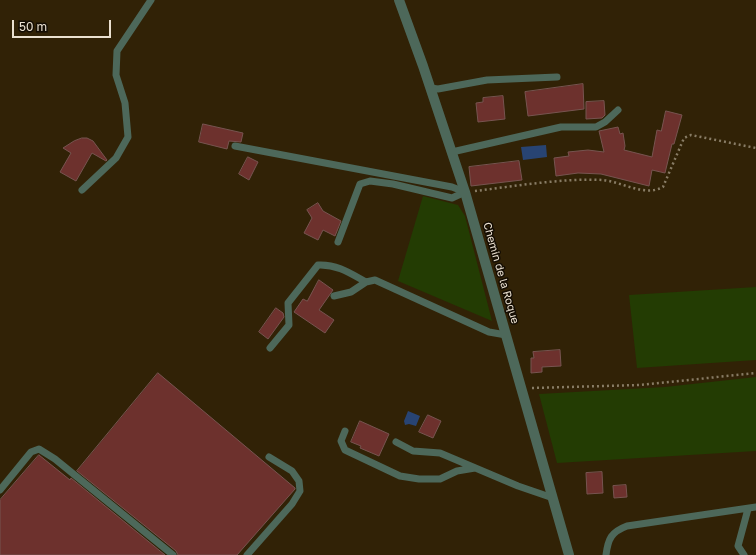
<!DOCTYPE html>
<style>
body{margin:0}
#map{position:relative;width:756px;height:555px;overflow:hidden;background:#312206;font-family:"Golos Text",sans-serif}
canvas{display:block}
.scale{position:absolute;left:12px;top:20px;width:99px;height:18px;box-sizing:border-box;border:2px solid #eae0d0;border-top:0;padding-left:5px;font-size:12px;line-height:14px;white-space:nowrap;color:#eae0d0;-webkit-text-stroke:3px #140d03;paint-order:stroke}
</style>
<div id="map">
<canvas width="756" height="555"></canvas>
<div class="scale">50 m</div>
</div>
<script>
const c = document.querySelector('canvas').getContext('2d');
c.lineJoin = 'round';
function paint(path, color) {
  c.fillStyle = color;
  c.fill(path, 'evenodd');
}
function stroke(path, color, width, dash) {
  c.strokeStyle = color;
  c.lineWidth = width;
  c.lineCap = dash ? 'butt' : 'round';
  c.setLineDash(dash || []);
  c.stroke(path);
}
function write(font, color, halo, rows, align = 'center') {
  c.font = font + ' "Golos Text",sans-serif';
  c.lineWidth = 3;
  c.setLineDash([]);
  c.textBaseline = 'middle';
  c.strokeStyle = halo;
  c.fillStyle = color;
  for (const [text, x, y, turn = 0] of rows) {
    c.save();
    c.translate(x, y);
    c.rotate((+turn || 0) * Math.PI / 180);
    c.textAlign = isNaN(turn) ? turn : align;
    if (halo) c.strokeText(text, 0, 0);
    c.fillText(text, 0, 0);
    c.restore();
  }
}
paint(new Path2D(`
 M423,196L458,205L465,216L492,321L398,281Z
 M756,287V360L637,368L629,295Z
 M756,377V451L557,463L539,394L665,387Z`), '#233c03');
paint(new Path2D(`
 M546,145L547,157L523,160L521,147Z
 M408,411L420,416L416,426L409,424L405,425L404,421Z`), '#284473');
const building = new Path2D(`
 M583,84L584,109L528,116L525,92Z
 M503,96L505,119L478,122L476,103L483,102V98Z
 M604,101L605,115L602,118L586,119V102Z
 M666,111L682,115L674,144H672L665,173L652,170L649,186L601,174L578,173L556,176L554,158L569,156L568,152L588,150L604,152L599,131L618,127L620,134L623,133L625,146L624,150L652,157L657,130L661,131Z
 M203,124L243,133L241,142L229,141L227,149L199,142Z
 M82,138H87L93,141L107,160L106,161L92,153L76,181L60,172L71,153L63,148L74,141Z
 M248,157L258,162L249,180L239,174Z
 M519,161L522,180L471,186L469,167Z
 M318,203L323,211L341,221L335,236L323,230L318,240L304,233L312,218L307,210Z
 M319,280L333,290L319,310L334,320L325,333L294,312L303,299L307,301Z
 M276,308L283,313L284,317L268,339L259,332Z
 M560,350L561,366L542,367V372L531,373V358H534L533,352Z
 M158,373L295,488V489L237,555H178L176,551L77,471Z
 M428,415L441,421L433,438L419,432Z
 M360,421L389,434L379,456L360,448L361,446L351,442Z
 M39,455L70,480L71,478L165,555H0V500Z
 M602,472L603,493L587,494L586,473Z
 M626,485L627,497L614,498L613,486Z`);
paint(building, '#6d312d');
stroke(building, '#775450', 1);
stroke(new Path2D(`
 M475,191C516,186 563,178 603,180C622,182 645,197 663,187L684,138L691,135L756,148
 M532,388L640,385L756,373`), '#887c65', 2.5, [2, 3]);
stroke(new Path2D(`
 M431,88L438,89L487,80L557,77
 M235,146L452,187L465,192
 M452,152L561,127H596L605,122L618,110
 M82,190L116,158L128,137L125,103L116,75L117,51L151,0
 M338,242L360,184L370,181L393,184L452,198L465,192
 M334,296L351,292L366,282L375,280L489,332L506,335
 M270,348L289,325L288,303L318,265C337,264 350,273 366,282
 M345,431L341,441L345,450L400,476L419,479H440L457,471L475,468
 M396,442L413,451L440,453L518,486L553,498
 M0,490L31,452L39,449L55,459L173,555
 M247,555L292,504L300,491L299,481L292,471L269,457
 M606,555C608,539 611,532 627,526L756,507
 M744,555L738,546L748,509`), '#4d685a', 7);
stroke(new Path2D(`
 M399,0L423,66L465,192L569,555`), '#4d685a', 10);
write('11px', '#eae0d0', '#140d03', [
 ["Chemin de la Roque",501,273,74]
]);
</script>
